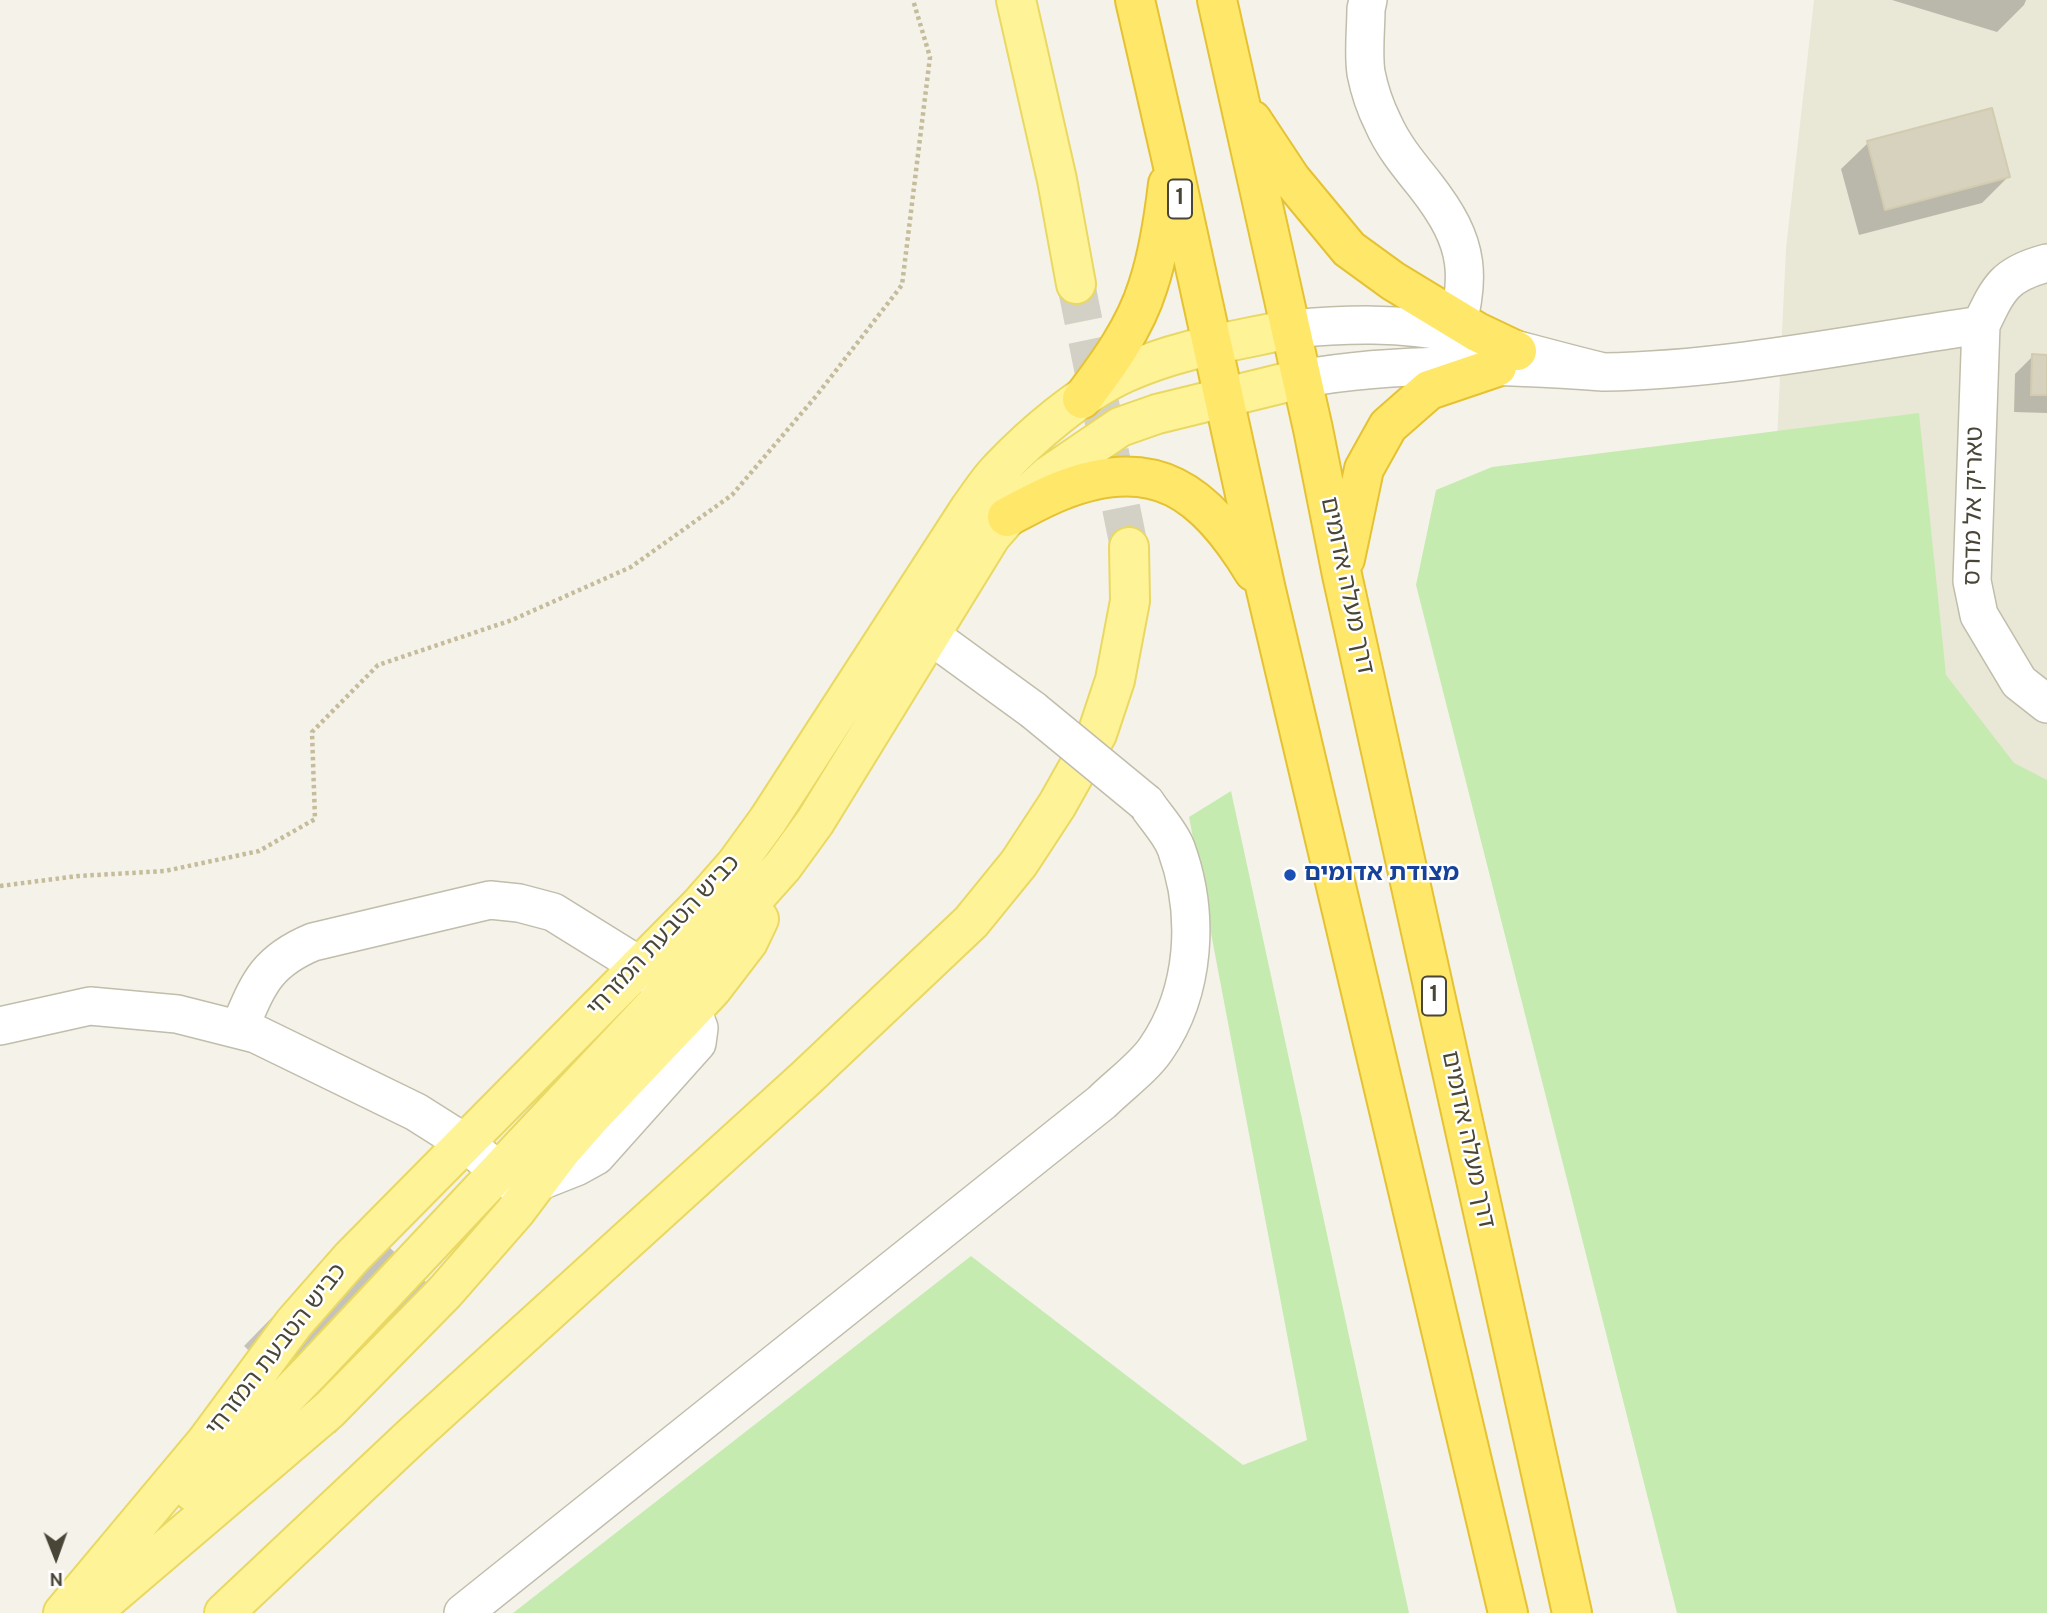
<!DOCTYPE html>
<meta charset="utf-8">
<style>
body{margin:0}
#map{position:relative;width:2047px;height:1613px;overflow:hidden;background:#f5f3e9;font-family:Overpass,sans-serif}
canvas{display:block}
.north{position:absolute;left:21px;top:1522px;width:70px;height:70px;-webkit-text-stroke:5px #fff;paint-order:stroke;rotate:179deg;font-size:19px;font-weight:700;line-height:28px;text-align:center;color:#494537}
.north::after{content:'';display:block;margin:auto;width:24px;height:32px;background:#494537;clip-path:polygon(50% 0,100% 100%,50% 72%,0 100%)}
</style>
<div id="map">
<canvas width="2047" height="1613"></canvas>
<div class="north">N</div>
</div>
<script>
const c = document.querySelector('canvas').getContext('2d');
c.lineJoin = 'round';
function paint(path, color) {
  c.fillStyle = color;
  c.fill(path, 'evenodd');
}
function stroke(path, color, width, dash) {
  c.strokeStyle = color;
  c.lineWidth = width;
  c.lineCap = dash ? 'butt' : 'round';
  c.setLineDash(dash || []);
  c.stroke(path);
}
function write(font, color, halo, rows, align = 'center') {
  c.font = font + ' Overpass,"Noto Sans Hebrew",sans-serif';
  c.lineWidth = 5;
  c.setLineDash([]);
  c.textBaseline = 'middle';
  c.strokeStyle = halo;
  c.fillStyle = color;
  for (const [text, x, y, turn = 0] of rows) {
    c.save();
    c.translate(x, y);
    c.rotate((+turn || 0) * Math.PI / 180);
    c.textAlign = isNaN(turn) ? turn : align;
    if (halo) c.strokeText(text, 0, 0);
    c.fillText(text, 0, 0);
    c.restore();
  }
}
paint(new Path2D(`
 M1814,0H2047V1169L1752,974L1786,248Z`), '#e9e7d6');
paint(new Path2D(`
 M1919,413L1946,675L2014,763L2047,780V1613H1677L1416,585L1436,490L1492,467Z
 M1231,791L1409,1613H513L971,1256L1243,1465L1307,1440L1189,817Z`), '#c6ebb0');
paint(new Path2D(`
 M1892,0H2026L2024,5L1997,32Z
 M1868,143L2009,176L1982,203L1859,235L1841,169Z
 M2033,356H2047V413L2014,412L2015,374Z
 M364,1223L455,1310L335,1433L244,1346Z`), '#0003');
const building = new Path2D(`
 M1992,108L2010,177L1885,210L1867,141Z
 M2032,354L2047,355V395H2031Z`);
paint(building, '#d7d2bd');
stroke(building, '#d2cbb0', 2);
stroke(new Path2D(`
 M1076,284L1129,547`), '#d3d0c5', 38, [38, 19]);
const minor = new Path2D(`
 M1368,0L1366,9C1366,29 1363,52 1366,73C1369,88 1376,109 1383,123C1393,146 1409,165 1425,185C1472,245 1472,277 1451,348
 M2047,263C2005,274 1999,287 1981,325L1972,581L1979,615L2019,682L2047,704
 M1290,329C1345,324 1402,322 1456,334C1505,346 1554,360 1603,372C1502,365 1400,361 1300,379
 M1603,372C1728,370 1857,343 1981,325
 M904,616L1033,710
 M0,1026L90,1006L177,1014L256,1034L416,1112L465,1143L522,1190
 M239,1029C258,985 265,962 313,942L490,900L519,903L553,912L640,966L692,1010L699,1028L697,1043L596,1156L576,1167L538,1182
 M463,1613L1102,1102C1118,1086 1144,1067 1156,1049C1196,991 1200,913 1176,848C1170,832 1155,817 1146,803`);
const major = new Path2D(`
 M1016,0L1057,180L1076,284
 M193,1492L312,1370L733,922L783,866L815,822L991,536L1027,495L1048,476L1120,427L1157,414L1300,379
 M63,1613L206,1442L294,1323L351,1258L700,905L736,864L768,820L970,508C979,496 988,481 999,470C1032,435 1081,393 1125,373C1177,349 1235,341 1290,329
 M91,1613L329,1410L445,1292L515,1212L561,1151L589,1119L712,989L748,942L759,919
 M224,1613L412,1436L806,1078L971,922L1019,863L1057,805L1097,734L1115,680L1130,601L1129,547`);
const highway = new Path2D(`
 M1135,0L1171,157L1266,590L1508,1613
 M1217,0L1313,429L1342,575L1572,1613
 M1252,120L1291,179L1349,249L1393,281L1477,332L1517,351
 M1082,399C1108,365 1135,328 1148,286C1159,253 1164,218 1168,184
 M1007,517C1025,508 1042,498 1060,491C1155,453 1205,492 1254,572
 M1345,559L1364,469L1388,426L1429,390L1497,367`);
stroke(minor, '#c1bdab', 40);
stroke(major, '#e9d862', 42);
stroke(highway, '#e5c233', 42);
stroke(new Path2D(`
 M0,886L78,876L165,871L259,851L315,819L312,732L378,665L512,620L631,567L732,495L817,395L902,285L930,57L913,0`), '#c4bc9b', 4.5, [3.5, 3.5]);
stroke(minor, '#fff', 37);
stroke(major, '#fff398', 38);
stroke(highway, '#ffe76a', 38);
const minorBridge = new Path2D(`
 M1033,710L1146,803`);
stroke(minorBridge, '#c1bdab', 40, []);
stroke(minorBridge, '#fff', 37);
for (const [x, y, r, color] of [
 [1290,875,7,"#1a4fb4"]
]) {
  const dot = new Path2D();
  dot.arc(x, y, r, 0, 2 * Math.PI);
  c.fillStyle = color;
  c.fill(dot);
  stroke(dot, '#fff', 2.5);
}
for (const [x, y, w] of [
 [1180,199,24],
 [1434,996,24]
]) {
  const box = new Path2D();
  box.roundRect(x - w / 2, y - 19.5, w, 39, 5);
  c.fillStyle = '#fff';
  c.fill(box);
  stroke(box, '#494537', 2);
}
write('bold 23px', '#494537', null, [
 ["1",1180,199],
 ["1",1434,996]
]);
write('24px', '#494537', '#fff', [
 ["טאריק אל מדרס",1976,506,-89],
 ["דרך מעלה אדומים",1345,586,78],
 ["כביש הטבעת המזרחי",665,937,-47],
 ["דרך מעלה אדומים",1466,1140,78],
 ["כביש הטבעת המזרחי",278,1351,-52]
]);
write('bold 24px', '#164399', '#fff', [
 ["מצודת אדומים",1304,875]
], 'left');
</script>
